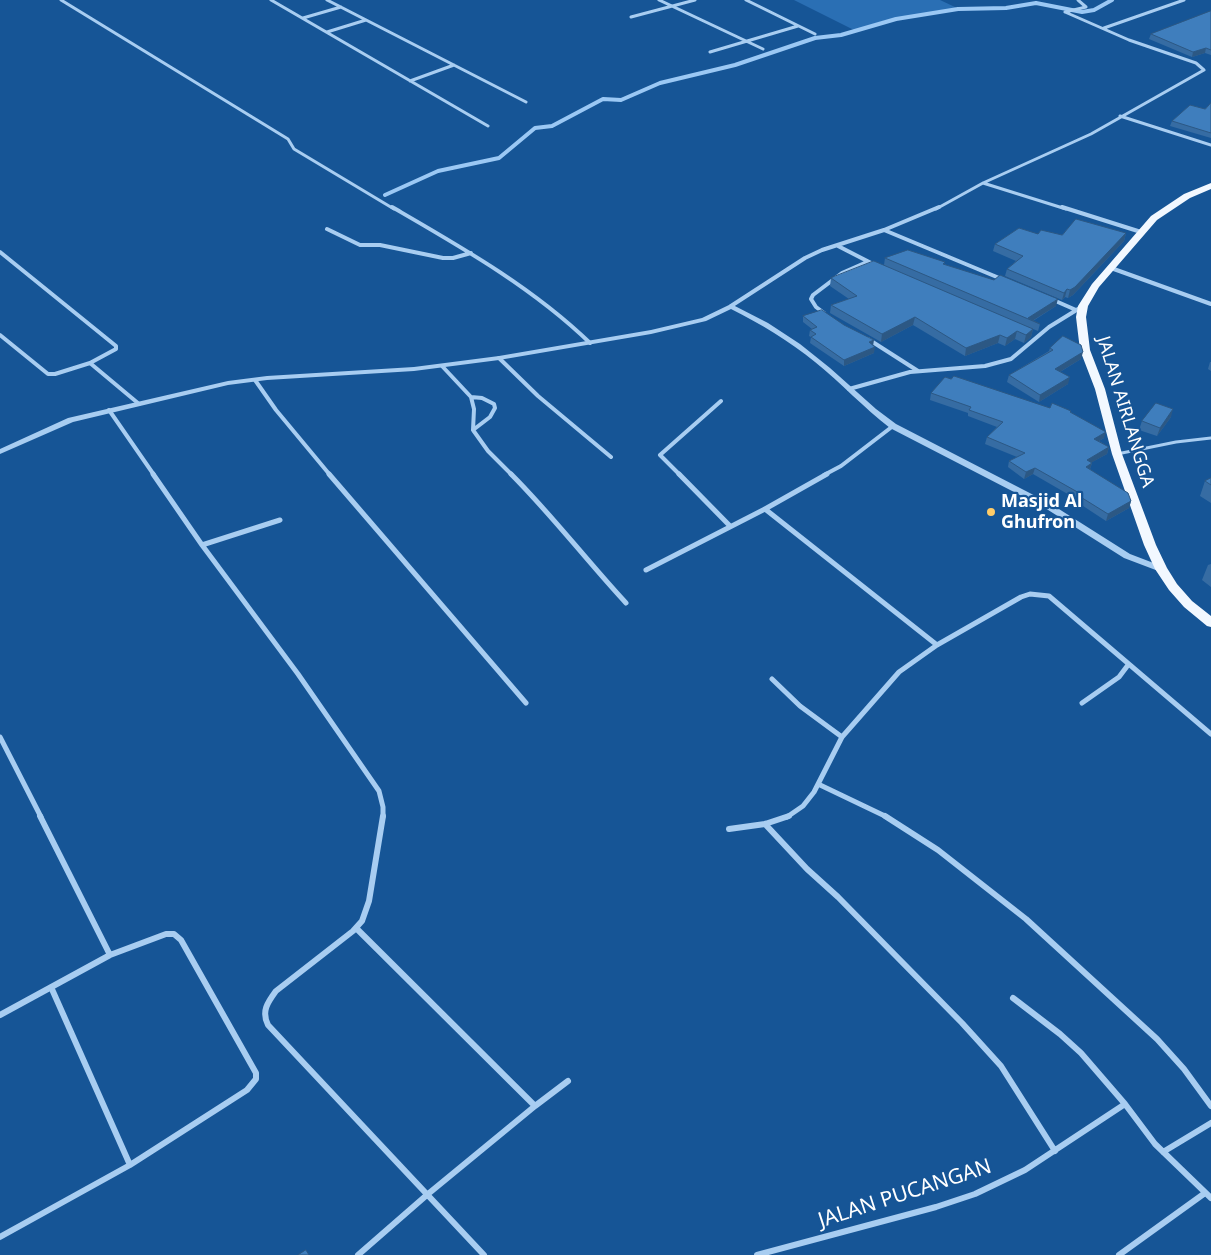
<!DOCTYPE html>
<style>
body{margin:0}
canvas{display:block;background:#165596}
</style>
<canvas width="1211" height="1255"></canvas>
<script>
const c = document.querySelector('canvas').getContext('2d');
c.lineJoin = 'round';
function paint(path, color) {
  c.fillStyle = color;
  c.fill(path, 'evenodd');
}
function stroke(path, color, width, dash) {
  c.strokeStyle = color;
  c.lineWidth = width;
  c.lineCap = dash ? 'butt' : 'round';
  c.setLineDash(dash || []);
  c.stroke(path);
}
function write(font, color, halo, rows, align = 'center') {
  c.font = font + ' "Noto Sans",sans-serif';
  c.lineWidth = 4.5;
  c.setLineDash([]);
  c.textBaseline = 'middle';
  c.strokeStyle = halo;
  c.fillStyle = color;
  for (const [text, x, y, turn = 0] of rows) {
    c.save();
    c.translate(x, y);
    c.rotate((+turn || 0) * Math.PI / 180);
    c.textAlign = isNaN(turn) ? turn : align;
    if (halo) c.strokeText(text, 0, 0);
    c.fillText(text, 0, 0);
    c.restore();
  }
}
paint(new Path2D(`
 M794,0H940L957,8L883,21L854,30Z`), '#2a6fb4');
stroke(new Path2D(`
 M385,195L438,171L499,158L535,128L552,126L603,99L621,100L660,83L735,65L815,38L841,35L896,19L958,9L1006,8L1036,3L1082,12L1094,10L1112,0`), '#9bc8f4', 4);
stroke(new Path2D(`
 M1117,454L1176,442L1211,438`), '#a8cdf1', 3);
stroke(new Path2D(`
 M61,0L288,139L294,149L394,209
 M271,0L488,126
 M327,0L526,102
 M659,0L763,49
 M746,0L815,34
 M1065,12L1086,7L1078,0
 M631,17L695,0
 M303,18L341,7
 M1104,28L1184,0
 M327,32L366,20
 M710,52L798,26
 M410,81L454,65
 M1120,116L1211,145
 M983,183L1066,209
 M936,209L983,183L1091,134L1204,70L1196,63L1129,40L1065,12`), '#a8cdf1', 3);
stroke(new Path2D(`
 M392,207C461,247 532,287 590,343
 M1062,207L1141,232
 M327,229L360,245H380L443,258H453L471,253
 M884,230L1004,280
 M838,246L875,265
 M0,252L116,346V349L90,363
 M1111,268L1211,304
 M1051,299L1076,310
 M731,306L805,258L822,250L884,230L939,207
 M824,313L816,307L811,299L813,295L842,273L867,262
 M0,335L48,374H55L90,363L139,404
 M868,339L918,371
 M499,358L538,396L611,457
 M442,366L471,397L482,398L494,404L495,408L490,417L473,430L488,451L512,475
 M255,380L276,410L330,475
 M849,389L910,372L985,366L1011,359L1049,327L1083,306
 M471,397L474,409L473,430
 M109,410L154,475
 M680,475L660,455L721,401
 M824,475L841,466L893,426`), '#a8cdf1', 4);
stroke(new Path2D(`
 M153,474L202,545L298,674L379,791L383,807V817
 M329,474L526,703
 M511,474C552,515 587,561 626,603
 M679,474L730,526
 M765,509L937,645L1021,597L1030,594L1049,596L1211,734
 M202,545L280,520
 M646,570L765,509L827,474
 M772,679L800,706L842,737
 M1082,703L1119,677L1128,665
 M0,737L41,817
 M818,784L887,817
 M787,817L803,806L814,792L842,737L899,672L937,645`), '#a8cdf1', 5);
stroke(new Path2D(`
 M40,816L110,955
 M383,816L369,901L362,921L353,931L276,991C268,1002 261,1011 268,1025L484,1255
 M885,816L938,850L1026,919L1157,1039L1184,1069L1211,1106
 M765,824L807,869L838,897L962,1023L1001,1066L1055,1151
 M729,829L765,824L789,816
 M356,928L535,1106L428,1194L358,1255
 M51,987L130,1165
 M1013,998L1060,1034L1081,1053L1125,1104
 M0,1015L110,955L166,934H174L181,940L256,1073V1079L247,1090L130,1165L0,1237
 M535,1106L568,1081
 M1163,1152L1211,1123
 M757,1255L936,1207L975,1194L1025,1170L1125,1104L1155,1144L1211,1198
 M1119,1255L1205,1193`), '#a8cdf1', 6);
paint(new Path2D(`
 M731,304L768,323L800,344L830,368L876,409L896,424L1051,504L1130,554L1164,567L1165,569L1161,572L1124,558L1045,508L890,428C864,408 841,383 815,362C789,341 761,324 731,309L706,321L651,334L499,360L414,371L267,380L228,385L73,422L0,454V449L68,418L228,381L267,376L414,367L499,356L651,330L702,318Z`), '#a8cdf1');
paint(new Path2D(`
 M1211,183V189L1190,198L1157,220L1099,287L1088,306L1086,317L1090,350L1105,389L1122,454L1156,545L1167,568L1177,584L1192,601L1211,616V627L1207,626L1184,607L1169,590L1155,569L1144,545L1112,454L1095,389L1080,350L1076,317L1078,306L1092,284L1151,216L1184,194Z`), '#f2f8ff');
paint(new Path2D(`
 M1211,11V55L1205,53L1192,57L1149,39L1151,34Z
 M1211,103V138L1170,126L1172,121L1205,109Z
 M1126,233L1124,241L1073,295L1068,298L1065,297L1062,300L1005,276L1007,269L1016,261L993,251L995,244L1038,234L1062,235Z
 M885,258L945,262L944,264L1056,306L1033,321L1040,324L1038,331L1033,329L1031,337L1024,343L1015,339L1005,346L998,343L965,356L913,325L881,342L830,313L831,305L849,299L830,286L831,278L884,265Z
 M803,316L873,345L874,353L844,366L810,343L811,337L809,336L810,330L812,329L803,322Z
 M1050,348L1081,359L1060,372L1068,384L1039,402L1007,382L1009,375L1049,351Z
 M1210,362H1211V371L1208,369Z
 M931,393L1050,408L1071,413L1104,438L1099,441L1109,447L1107,454L1092,462V463L1090,469L1131,501L1129,508L1106,521L1077,502L1078,500L1033,474L1024,479L1008,467L1009,461L1017,457L985,444L987,437L997,427L968,416V413L930,400Z
 M1171,417L1157,436L1139,430L1142,421Z
 M1211,478V503L1200,496L1205,481Z
 M1211,564V587L1202,580L1208,565Z`), '#366ca3');
paint(new Path2D(`
 M1206,48L1205,53L1192,57L1193,52Z
 M1126,233L1124,241L1073,295L1068,298L1070,290Z
 M1067,289L1065,297L1062,300L1064,293Z
 M1058,299L1056,306L1032,321L1028,318Z
 M915,317L913,325L881,342L882,334Z
 M1033,329L1031,337L1024,343L1026,335Z
 M1017,331L1015,339L1005,346L1007,338Z
 M1000,335L998,343L965,356L966,348Z
 M874,340L873,346L869,342Z
 M875,347L874,353L844,366V360Z
 M1083,352L1081,359L1053,376L1055,369Z
 M1070,377L1068,384L1039,402L1040,395Z
 M1173,409L1171,417L1157,436L1160,428Z
 M1106,432L1104,438L1092,445L1094,439Z
 M1109,447L1107,454L1085,466L1087,460Z
 M1092,463L1090,469L1086,467Z
 M1035,468L1033,474L1024,479L1026,472Z
 M1131,501L1129,508L1106,521L1108,514Z`), '#2c5884');
const building = new Path2D(`
 M1211,11V50L1206,48L1193,52L1151,34Z
 M1211,103V133L1172,121L1190,105L1205,109Z
 M1076,219L1126,233L1075,287L1070,290L1067,289L1064,293L1007,269L1023,256L995,244L1019,228L1038,234L1041,230L1062,235Z
 M908,250L945,262L943,264L994,280L1000,275L1058,299L1028,318L1040,324L885,258Z
 M874,261L1033,329L1026,335L1017,331L1007,338L1000,335L966,348L915,317L882,334L831,305L857,296L831,278Z
 M822,310L844,325L874,340L869,342L875,347L844,360L811,337L816,334L810,330L817,327L803,316Z
 M1063,336L1081,345L1083,352L1055,369L1070,377L1040,395L1009,375L1053,350L1050,348Z
 M954,376L1050,408L1052,403L1071,411L1070,412L1106,432L1094,439L1109,447L1087,460L1092,463L1086,467L1128,493L1131,501L1108,514L1079,496L1081,494L1035,468L1026,472L1009,461L1025,453L987,437L1003,422L969,410L971,407L931,393L945,377L951,379Z
 M1156,403L1173,409L1160,428L1142,421Z
 M1211,478V485L1205,481Z
 M306,1250L309,1255H298Z`);
paint(building, '#3f7ebd');
stroke(building, '#2c5884', 1);
for (const [x, y, r, color] of [
 [991,512,5,"#ffcc68"]
]) {
  const dot = new Path2D();
  dot.arc(x, y, r, 0, 2 * Math.PI);
  c.fillStyle = color;
  c.fill(dot);
  stroke(dot, '#165596', 2);
}
write('18px', '#fff', '#165596', [
 ["JALAN AIRLANGGA",1125,412,73]
]);
write('bold 18px', '#fff', '#165596', [
 ["Masjid Al",1001,502],
 ["Ghufron",1001,523]
], 'left');
write('21px', '#fff', '#165596', [
 ["JALAN PUCANGAN",905,1194,-18]
]);
</script>
